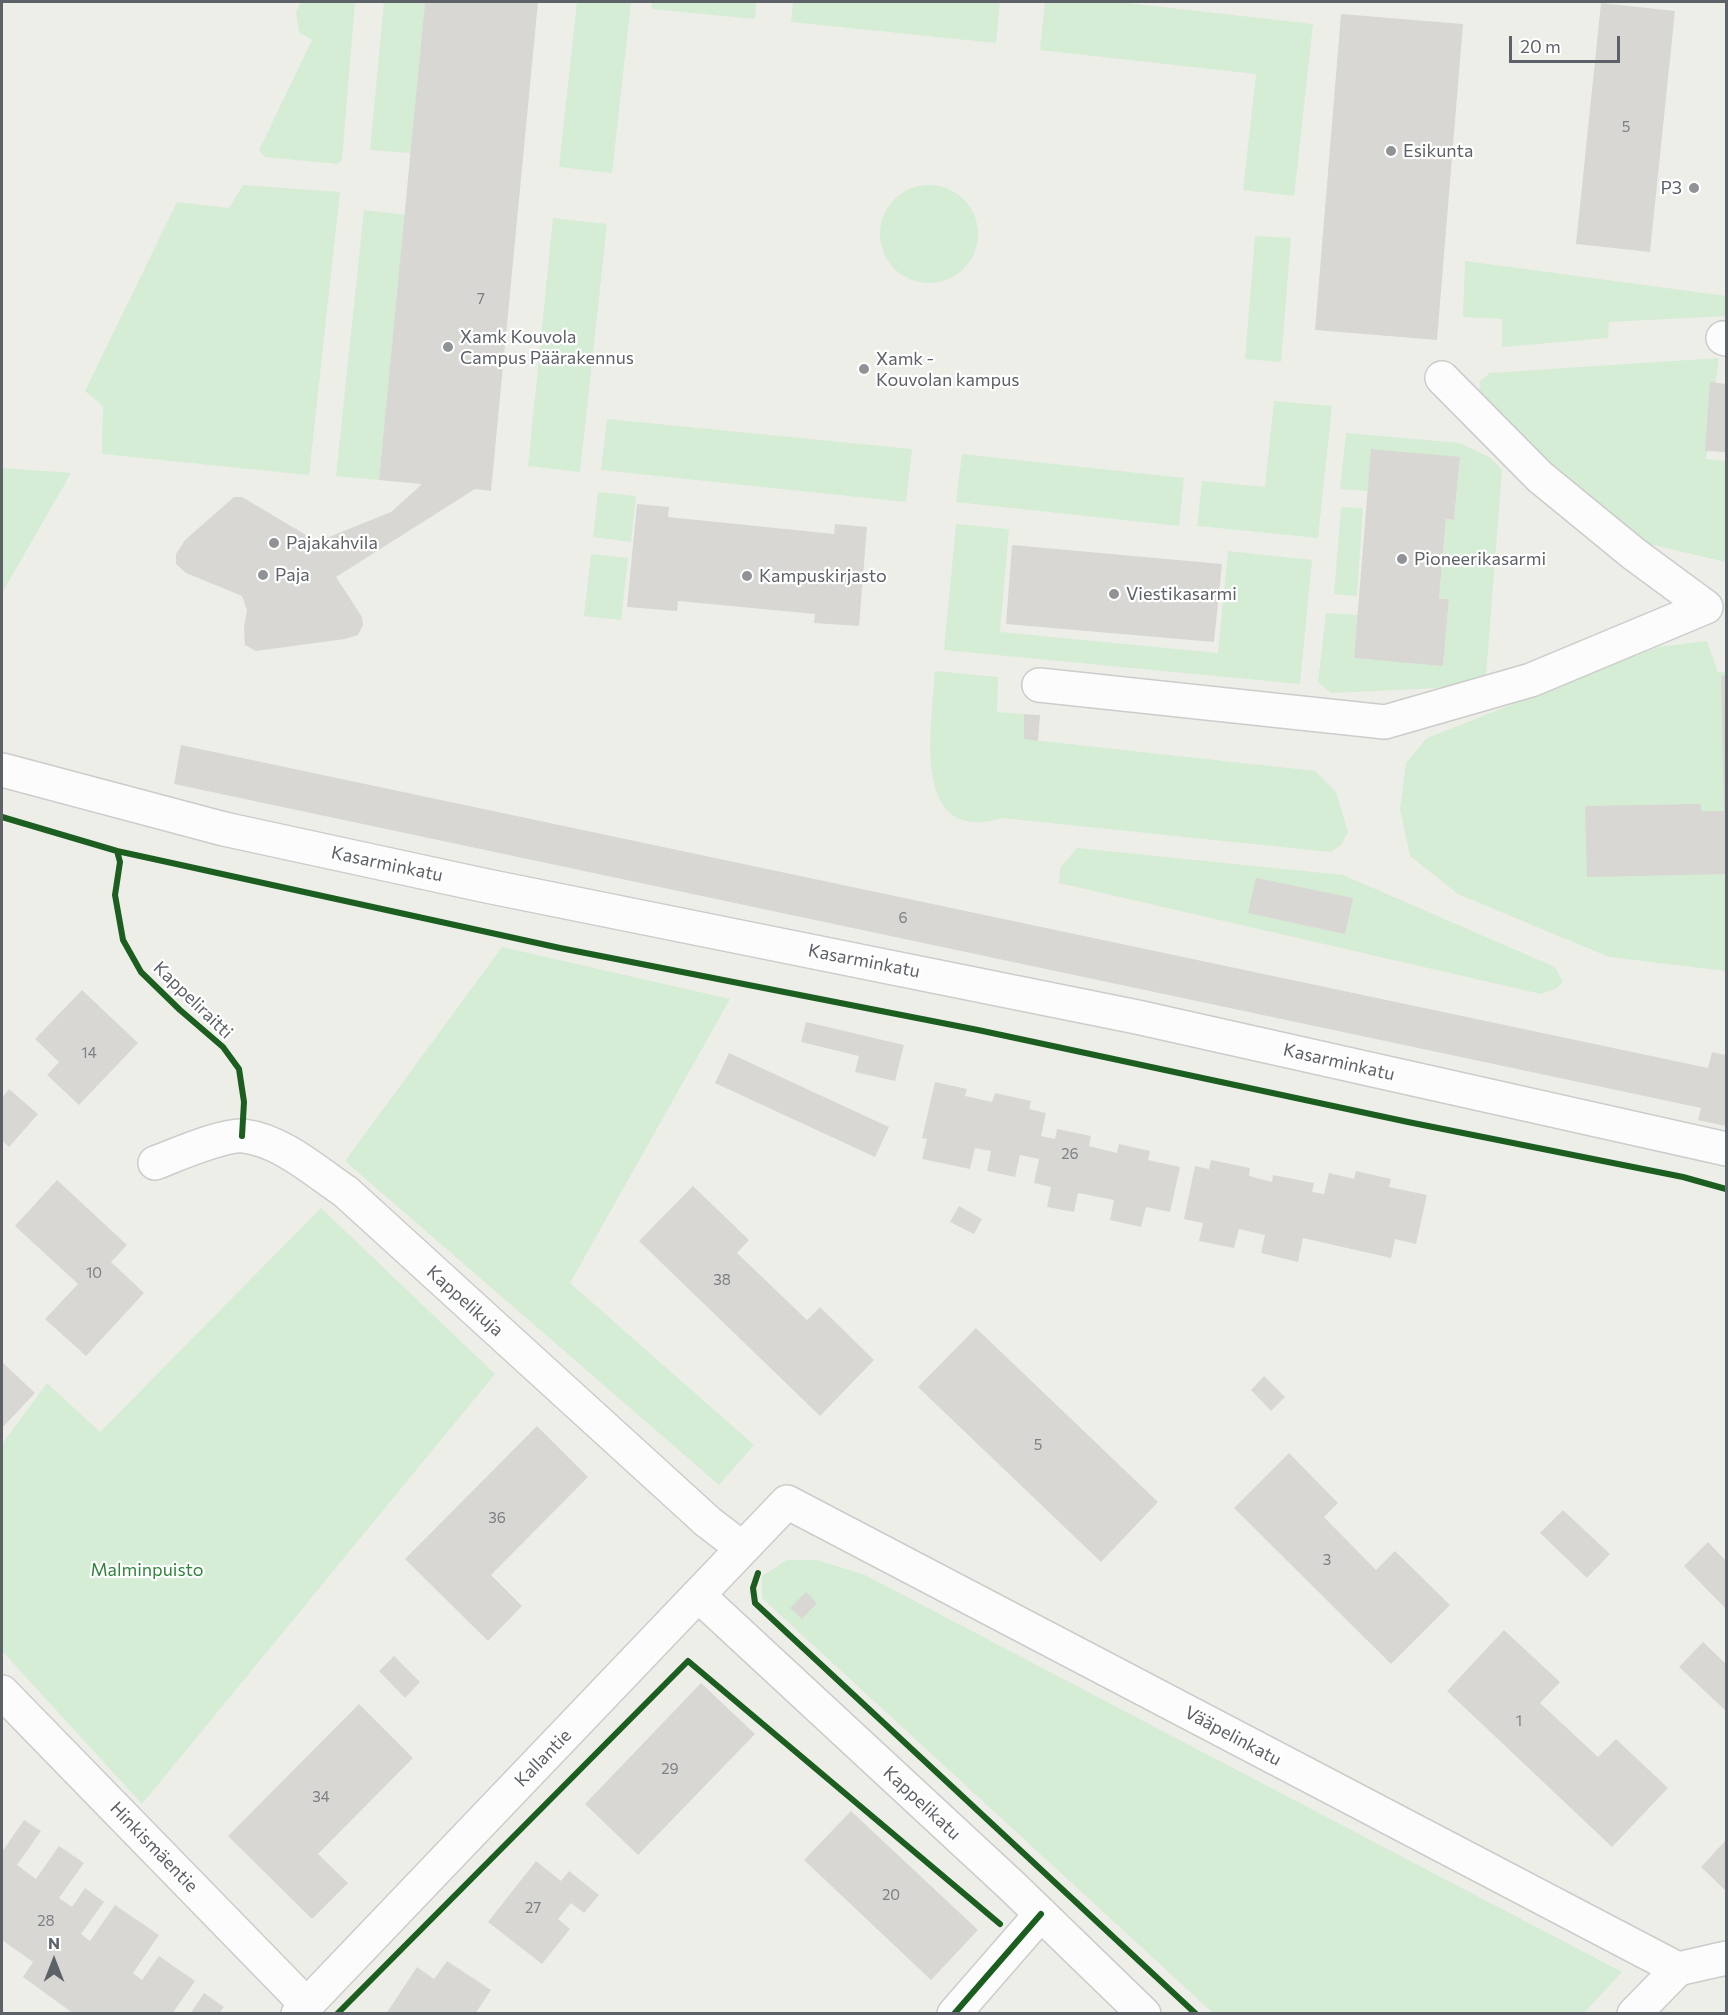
<!DOCTYPE html>
<meta charset="utf-8">
<style>
body{margin:0}
#map{position:relative;width:1728px;height:2015px;overflow:hidden;background:#eeeee9;font-family:Commissioner,sans-serif}
canvas{display:block}
.frame{position:absolute;inset:0;border:3px solid #5d6168;pointer-events:none}
.north{position:absolute;left:24px;top:1931px;width:60px;height:60px;-webkit-text-stroke:4px #fff;paint-order:stroke;rotate:0deg;font-size:16px;font-weight:700;line-height:24px;text-align:center;color:#5d6168}
.north::after{content:'';display:block;margin:auto;width:21px;height:27px;background:#5d6168;clip-path:polygon(50% 0,100% 100%,50% 72%,0 100%)}
.scale{position:absolute;left:1509px;top:36px;width:111px;height:27px;box-sizing:border-box;border:3px solid #5d6168;border-top:0;padding-left:8px;font-size:18px;line-height:21px;white-space:nowrap;color:#5d6168;-webkit-text-stroke:4px #fff;paint-order:stroke}
</style>
<div id="map">
<canvas width="1728" height="2015"></canvas>
<div class="frame"></div>
<div class="north">N</div>
<div class="scale">20 m</div>
</div>
<script>
const c = document.querySelector('canvas').getContext('2d');
c.lineJoin = 'round';
function paint(path, color) {
  c.fillStyle = color;
  c.fill(path, 'evenodd');
}
function stroke(path, color, width, dash) {
  c.strokeStyle = color;
  c.lineWidth = width;
  c.lineCap = dash ? 'butt' : 'round';
  c.setLineDash(dash || []);
  c.stroke(path);
}
function write(font, color, halo, rows, align = 'center') {
  c.font = font + ' Commissioner,sans-serif';
  c.lineWidth = 4.5;
  c.setLineDash([]);
  c.textBaseline = 'middle';
  c.strokeStyle = halo;
  c.fillStyle = color;
  for (const [text, x, y, turn = 0] of rows) {
    c.save();
    c.translate(x, y);
    c.rotate((+turn || 0) * Math.PI / 180);
    c.textAlign = isNaN(turn) ? turn : align;
    if (halo) c.strokeText(text, 0, 0);
    c.fillText(text, 0, 0);
    c.restore();
  }
}
paint(new Path2D(`
 M301,2H355L342,160L337,164L265,157L259,150L312,40L299,32L296,12Z
 M384,2H425L411,153L370,150Z
 M577,2H631L612,173L559,167Z
 M652,2H756L755,19L651,9Z
 M793,2H1000L996,43L791,22Z
 M1045,2H1118L1313,24L1294,196L1243,190L1256,74L1040,50Z
 M243,185L340,192L309,475L102,454L103,406L85,391L177,202L229,208Z
 M880 234a49 49 0 1 1 98 0a49 49 0 1 1-98 0Z
 M364,210L405,215L379,480L336,476Z
 M553,218L607,224L580,472L528,466Z
 M1255,236L1291,238L1281,362L1245,359Z
 M1465,261L1726,296V316L1609,322L1608,338L1502,347V319L1463,317Z
 M1719,358L1706,459L1726,461V562L1641,542L1483,406L1479,395L1480,381L1490,373Z
 M1274,401L1332,406L1318,538L1197,526L1202,481L1265,487Z
 M607,419L912,449L906,502L601,470Z
 M1346,433L1460,443L1491,458L1502,470L1486,676L1439,688L1331,693L1318,682L1326,613L1358,615L1354,658L1443,665L1449,600L1439,599L1446,519L1454,520L1460,458L1371,449L1368,491L1340,489Z
 M962,454L1184,478L1179,526L956,502Z
 M2,468L71,473L2,593Z
 M598,492L636,496L631,542L593,537Z
 M1341,507L1363,508L1357,596L1334,594Z
 M956,524L1009,529L1000,632L1218,653L1228,551L1312,560L1300,684L944,650Z
 M591,554L628,558L621,620L584,616Z
 M1707,641L1718,672H1726V971L1609,957L1458,894L1410,856L1400,809L1406,763L1427,738L1658,647Z
 M935,671L998,677L997,712L1024,714V739L1315,771L1336,792L1348,832L1341,845L1330,852L1002,818C909,846 932,725 935,671Z
 M1077,848L1343,875L1555,967L1563,982L1557,988L1541,994L1059,883L1060,868Z
 M502,947L730,999L570,1283L754,1445L719,1485L345,1161Z
 M321,1208L495,1374L142,1804L2,1651V1444L47,1383L100,1432Z
 M787,1560H817L865,1575L1622,1972L1584,2013H1213L762,1598V1576Z`), '#d5ecd5');
paint(new Path2D(`
 M425,2H538L491,491L475,489L336,577L362,617L363,625L358,635L345,639L256,651L245,645L244,628L247,610L242,596L186,573L176,564V554L185,540L234,497H242L311,538L314,543L391,512L422,484L379,480Z
 M1601,3L1675,11L1650,252L1576,244Z
 M1341,14L1463,24L1437,340L1315,330Z
 M1710,382L1726,384V452L1705,451Z
 M1371,449L1460,457L1454,520L1446,519L1439,599H1449L1443,666L1354,658Z
 M637,504L669,507L668,517L834,534L835,524L867,527L859,626L814,623L815,614L678,601L677,611L627,607Z
 M1012,545L1222,564L1214,642L1006,624Z
 M1726,675V874L1587,877L1585,806L1701,804V811H1724L1721,676Z
 M1024,714L1040,715L1038,741L1024,739Z
 M181,745L1708,1068L1712,1052L1726,1055V1126L1698,1120L1701,1108L174,784Z
 M1256,878L1353,898L1345,934L1248,913Z
 M82,990L138,1043L79,1105L47,1075L59,1062L35,1039Z
 M806,1022L904,1045L895,1081L855,1072L859,1056L801,1042Z
 M729,1053L889,1127L875,1157L715,1083Z
 M935,1082L967,1089L965,1096L992,1102L995,1093L1031,1101L1029,1109L1046,1113L1041,1136L1055,1139L1057,1129L1091,1136L1089,1146L1117,1153L1119,1144L1150,1151L1148,1160L1180,1167L1170,1212L1146,1207L1141,1227L1110,1220L1114,1200L1078,1193L1074,1212L1047,1207L1051,1187L1034,1183L1039,1159L1020,1155L1015,1177L987,1171L991,1151L975,1148L970,1169L922,1159L927,1139L922,1138Z
 M9,1089L38,1114L9,1147L2,1140V1098Z
 M1211,1160L1250,1168L1249,1176L1272,1182L1273,1175L1314,1183L1312,1192L1324,1194L1329,1173L1354,1179L1356,1171L1391,1179L1389,1187L1427,1195L1416,1244L1395,1239L1391,1258L1303,1238L1298,1262L1261,1253L1265,1235L1239,1229L1234,1248L1199,1241L1203,1223L1184,1219L1195,1166L1209,1169Z
 M57,1180L127,1245L111,1262L144,1293L86,1356L45,1319L78,1284L15,1226Z
 M693,1186L749,1240L737,1253L807,1320L820,1307L874,1360L820,1416L639,1241Z
 M959,1206L982,1219L974,1234L950,1222Z
 M976,1328L1158,1502L1101,1562L918,1387Z
 M2,1362L35,1393L2,1428Z
 M1264,1376L1285,1397L1271,1411L1251,1390Z
 M537,1426L588,1477L491,1575L522,1606L488,1641L405,1559Z
 M1289,1453L1338,1503L1324,1517L1376,1570L1395,1551L1450,1605L1391,1664L1234,1508Z
 M1563,1510L1610,1554L1587,1578L1540,1533Z
 M1708,1542L1726,1561V1609L1684,1566Z
 M806,1592L817,1603L802,1619L790,1608Z
 M1504,1630L1560,1682L1540,1703L1598,1757L1616,1739L1668,1788L1612,1847L1447,1691Z
 M1703,1642L1726,1664V1711L1679,1667Z
 M394,1656L420,1682L405,1698L379,1671Z
 M701,1683L755,1734L638,1855L585,1804Z
 M359,1704L413,1758L318,1854L348,1883L312,1919L228,1836Z
 M851,1811L978,1930L931,1980L804,1860Z
 M24,1820L41,1831L17,1865L36,1879L59,1846L84,1863L59,1898L72,1907L85,1888L104,1902L81,1934L90,1941L115,1905L159,1935L133,1973L142,1980L159,1956L195,1981L172,2014H74L23,1977L33,1962L2,1940V1852Z
 M1726,1840V1891L1701,1867Z
 M536,1861L561,1881L569,1871L599,1895L584,1913L571,1903L558,1919L570,1929L542,1964L488,1922Z
 M447,1961L491,1990L475,2014H386L417,1967L434,1979Z
 M204,1993L224,2007L219,2014H190Z`), '#d8d7d4');
const minor = new Path2D(`
 M1723,338L1726,339
 M1039,685L1385,722L1531,680L1706,607L1634,554L1540,477L1442,378
 M2,770L224,829L487,886L1137,1017L1726,1149
 M155,1163C176,1155 223,1134 244,1136C282,1141 315,1171 346,1192L708,1522L742,1548
 M698,1595L1013,1887L1144,2014
 M2,1692L306,2004
 M1678,1969L1726,1958
 M298,2014L787,1502L1678,1969
 M954,2014L1041,1914
 M1634,2014L1678,1969`);
stroke(minor, '#cbcccb', 36);
stroke(minor, '#fcfcfc', 33);
stroke(new Path2D(`
 M2,817L117,851L560,948L978,1030L1408,1122L1683,1177L1726,1189
 M117,851L120,862L115,895L123,940L141,972L180,1010L223,1047L239,1069L244,1102L242,1136
 M758,1573L753,1588L755,1603L1196,2014
 M337,2014L688,1661L1000,1924
 M954,2014L1041,1914`), '#1b5e20', 6);
for (const [x, y, r, color] of [
 [1391,151,6,"#909295"],
 [1694,188,6,"#909295"],
 [448,347,6,"#909295"],
 [864,369,6,"#909295"],
 [274,543,6,"#909295"],
 [1402,559,6,"#909295"],
 [263,575,6,"#909295"],
 [747,576,6,"#909295"],
 [1114,594,6,"#909295"]
]) {
  const dot = new Path2D();
  dot.arc(x, y, r, 0, 2 * Math.PI);
  c.fillStyle = color;
  c.fill(dot);
  stroke(dot, '#fff', 2);
}
write('15px', '#7c7f84', null, [
 ["5",1626,127],
 ["7",481,299],
 ["6",903,918],
 ["14",89,1053],
 ["26",1070,1154],
 ["10",94,1273],
 ["38",722,1280],
 ["5",1038,1445],
 ["36",497,1518],
 ["3",1327,1560],
 ["1",1519,1721],
 ["29",670,1769],
 ["34",321,1797],
 ["20",891,1895],
 ["27",533,1908],
 ["28",46,1921]
]);
write('18px', '#5d6168', '#fff', [
 ["Esikunta",1403,151],
 ["P3",1682,188,"right"],
 ["Xamk Kouvola",460,337],
 ["Campus Päärakennus",460,358],
 ["Xamk -",876,359],
 ["Kouvolan kampus",876,380],
 ["Pajakahvila",286,543],
 ["Pioneerikasarmi",1414,559],
 ["Paja",275,575],
 ["Kampuskirjasto",759,576],
 ["Viestikasarmi",1126,594]
], 'left');
write('18px', '#5d6168', '#fff', [
 ["Kasarminkatu",387,864,12],
 ["Kasarminkatu",864,961,11],
 ["Kappeliraitti",193,1000,44],
 ["Kasarminkatu",1339,1062,13],
 ["Kappelikuja",465,1301,42],
 ["Vääpelinkatu",1233,1736,28],
 ["Kallantie",543,1758,-46],
 ["Kappelikatu",922,1803,43],
 ["Hinkismäentie",154,1847,46]
]);
write('18px', '#2f853b', '#fff', [
 ["Malminpuisto",147,1570]
]);
</script>
